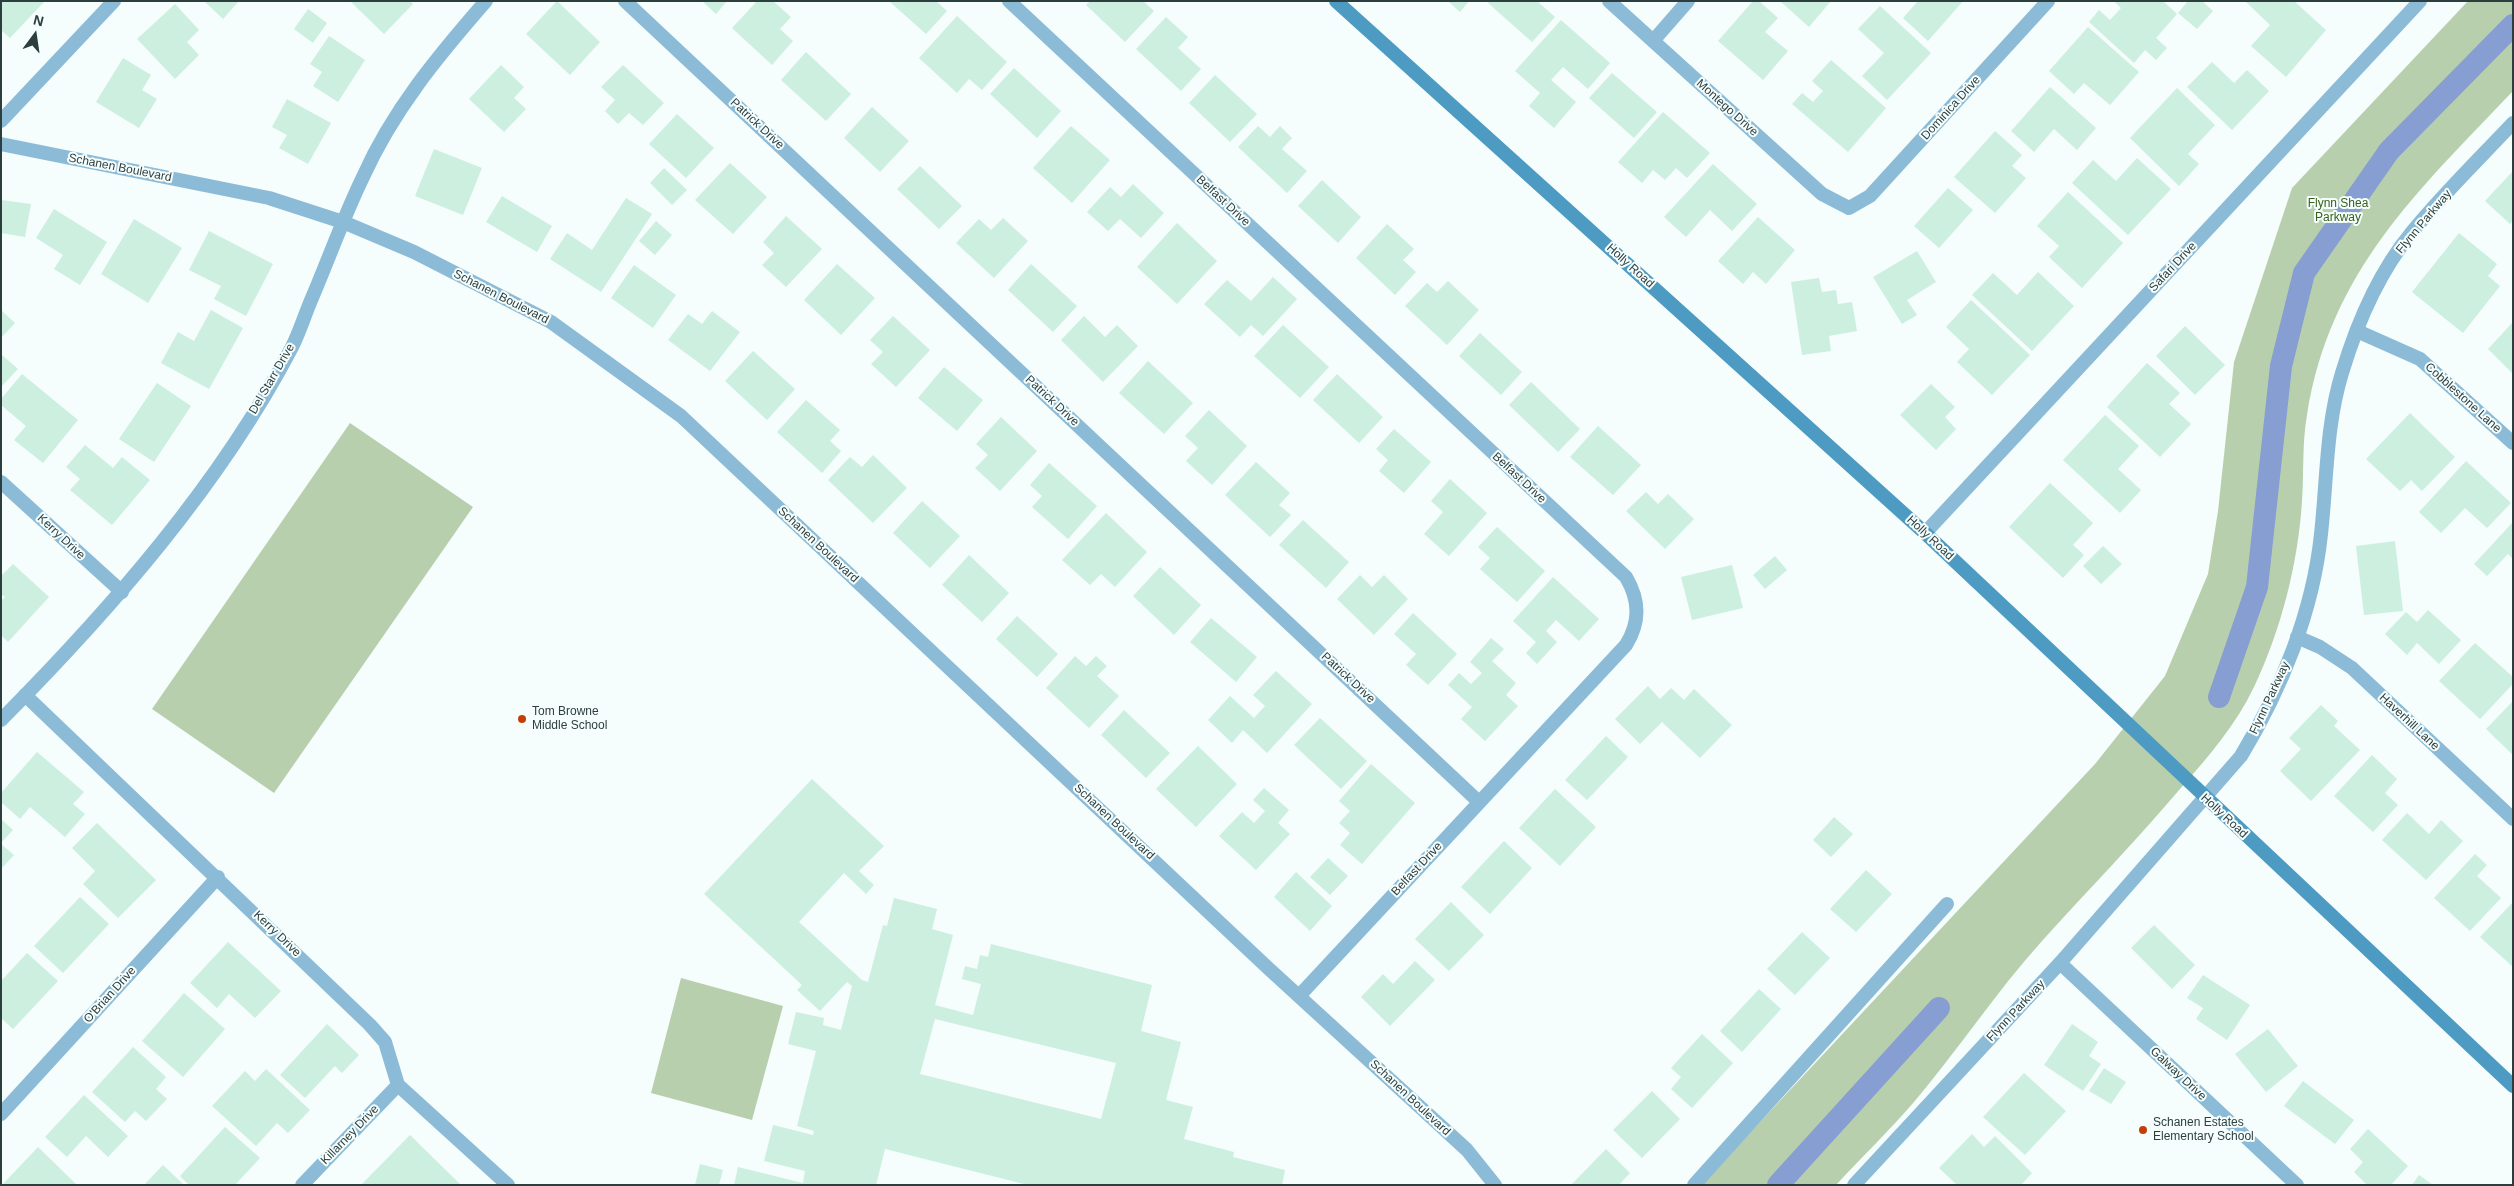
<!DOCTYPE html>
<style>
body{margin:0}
#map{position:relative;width:2514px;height:1186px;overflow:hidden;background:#f5fdfd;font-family:Helvetica,sans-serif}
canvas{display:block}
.frame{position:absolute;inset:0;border:2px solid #2d3e3e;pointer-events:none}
.north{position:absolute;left:10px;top:10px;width:50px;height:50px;-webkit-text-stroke:4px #f5fdfd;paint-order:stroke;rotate:14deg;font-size:14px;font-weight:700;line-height:20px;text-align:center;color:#2d3e3e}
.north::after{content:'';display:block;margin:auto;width:18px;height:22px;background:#2d3e3e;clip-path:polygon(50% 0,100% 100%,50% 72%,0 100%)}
</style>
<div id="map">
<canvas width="2514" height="1186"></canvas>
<div class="frame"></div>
<div class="north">N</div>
</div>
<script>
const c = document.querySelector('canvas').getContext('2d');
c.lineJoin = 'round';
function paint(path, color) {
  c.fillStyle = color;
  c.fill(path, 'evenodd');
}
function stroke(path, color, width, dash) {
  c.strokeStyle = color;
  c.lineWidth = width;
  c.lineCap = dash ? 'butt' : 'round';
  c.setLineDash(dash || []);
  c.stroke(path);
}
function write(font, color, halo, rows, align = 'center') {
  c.font = font + ' Helvetica,sans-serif';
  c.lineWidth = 4;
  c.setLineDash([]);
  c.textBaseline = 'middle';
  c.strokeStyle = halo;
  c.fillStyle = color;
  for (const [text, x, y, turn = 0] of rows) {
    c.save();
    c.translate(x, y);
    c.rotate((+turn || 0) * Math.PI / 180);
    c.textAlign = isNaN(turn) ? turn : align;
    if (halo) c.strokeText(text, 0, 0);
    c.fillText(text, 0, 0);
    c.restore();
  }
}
paint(new Path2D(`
 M2468,1H2513V91C2418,191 2330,271 2307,415C2302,443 2304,473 2302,501C2298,564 2281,630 2254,687C2236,725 2208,757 2180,789C2136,841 2088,890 2042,941C1996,992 1958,1050 1914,1102C1889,1131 1862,1157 1836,1185H1701L2095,764L2165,676L2208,574L2218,511L2234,362L2292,188Z
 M350,423L473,507L274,793L152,709Z
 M681,978L783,1006L752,1120L651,1093Z`), '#b8cfad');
stroke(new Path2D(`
 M2219,697L2257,587L2281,366L2304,273L2389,151L2513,25
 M1778,1185L1939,1008`), '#869ed2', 22);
paint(new Path2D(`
 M1,1H45L10,38L1,30Z
 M204,1H239L223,19Z
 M350,1H410L413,4L384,34Z
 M557,1L600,42L570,75L526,34Z
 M702,1H727L716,14Z
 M757,1H773L791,17L780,29L793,41L772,65L732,28Z
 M889,1H936L947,11L926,34Z
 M1090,1H1143L1154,11L1125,42L1086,5Z
 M1448,1H1469L1460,12Z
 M1490,1H1537L1555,17L1532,42L1488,3Z
 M1753,1H1759L1778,18L1765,32L1788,51L1763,80L1718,41Z
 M1780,1H1831L1809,27Z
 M1918,1H1963L1928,41L1903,18Z
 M2114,1H2163L2177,14L2156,38L2167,48L2156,60L2145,50L2134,63L2089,22L2099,10L2110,20L2121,8Z
 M2188,1H2202L2213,11L2197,29L2178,13Z
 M2245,1H2294L2326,30L2286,77L2251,46L2270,25Z
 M175,4L199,30L187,42L199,55L175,79L137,39Z
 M1880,6L1931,53L1887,100L1862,76L1884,53L1858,29Z
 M308,9L327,23L313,43L294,29Z
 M957,16L1007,62L982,90L969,79L957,93L919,58Z
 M1166,17L1188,37L1178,48L1201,69L1181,91L1136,49Z
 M1561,20L1610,63L1588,89L1563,67L1551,80L1576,102L1554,128L1529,106L1540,93L1515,71Z
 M2088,27L2139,72L2110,105L2084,83L2074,94L2049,71Z
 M329,36L365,60L338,102L313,86L322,72L310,64Z
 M806,52L851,94L826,121L781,80Z
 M123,58L151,75L142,90L157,99L139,128L96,102Z
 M1831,60L1886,108L1848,152L1792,104L1802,93L1813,102L1823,91L1812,81Z
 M2212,62L2234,83L2247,70L2269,91L2232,130L2187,87Z
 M501,65L524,87L514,98L526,109L504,132L469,99Z
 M623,65L664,103L643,125L629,113L618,124L605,111L615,100L601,87Z
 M1014,68L1061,111L1037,138L990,94Z
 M1612,73L1657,112L1634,138L1589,98Z
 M1215,75L1257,114L1230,142L1189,103Z
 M2050,87L2096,128L2077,150L2054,129L2034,152L2011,131Z
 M2177,88L2215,125L2188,154L2199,164L2179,186L2130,138Z
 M287,99L331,123L308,164L279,148L287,135L272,127Z
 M872,107L909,141L880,172L844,138Z
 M1663,112L1710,153L1687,178L1676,168L1665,180L1653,170L1642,183L1618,162Z
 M677,114L714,148L686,178L649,144Z
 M1071,126L1110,160L1072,203L1033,168Z
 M1258,126L1270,137L1280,126L1292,138L1282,149L1307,171L1287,193L1238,147Z
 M1995,131L2022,155L2012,166L2026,178L1995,213L1954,177Z
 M434,149L482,168L463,215L415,196Z
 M2137,158L2171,189L2128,235L2072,183L2093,160L2116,181Z
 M730,163L767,197L733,234L695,200Z
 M1713,164L1757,204L1732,231L1710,210L1686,237L1664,217Z
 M920,166L962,206L939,229L897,189Z
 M664,168L687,190L672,205L650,183Z
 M2513,171V221L2510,224L2485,201Z
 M1322,180L1361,217L1338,243L1298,206Z
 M1133,184L1164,213L1141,238L1120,219L1108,231L1087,212L1110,187L1121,197Z
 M1948,188L1973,210L1939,248L1914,226Z
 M2068,192L2123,243L2082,288L2049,257L2059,246L2037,226Z
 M502,196L552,226L537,252L486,222Z
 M626,198L652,214L601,292L550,259L567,233L592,250Z
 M1,200L31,204L25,237L1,233Z
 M54,209L107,242L80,285L54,269L63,255L36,238Z
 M786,216L822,249L786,287L762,265L774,253L763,242Z
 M1758,217L1795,250L1766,284L1753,272L1743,284L1718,261Z
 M1003,218L1028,241L994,278L956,243L979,219L991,230Z
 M134,219L182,248L148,303L101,274Z
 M656,221L672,235L655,255L639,241Z
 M1177,223L1217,261L1177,304L1137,267Z
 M1387,224L1414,249L1403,260L1416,272L1395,295L1356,258Z
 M209,231L273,264L246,316L214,299L221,286L189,270Z
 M2459,233L2497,264L2488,276L2500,286L2463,333L2412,292Z
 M1917,251L1936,282L1907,300L1917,315L1902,324L1873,277Z
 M837,264L875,298L841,335L804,300Z
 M1031,264L1077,306L1053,332L1008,290Z
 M634,265L676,295L653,328L611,298Z
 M2038,272L2074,306L2032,351L1972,295L1993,273L2017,295Z
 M1273,277L1297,299L1263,336L1251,325L1240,337L1204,304L1227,280L1251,301Z
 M1819,278L1822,292L1836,290L1838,304L1852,302L1857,331L1829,336L1831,351L1802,355L1791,282Z
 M1448,281L1479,310L1447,345L1405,306L1427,283L1437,292Z
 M1971,300L2030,355L1992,395L1957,362L1969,349L1946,327Z
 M1,310L15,323L1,338Z
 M211,310L243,328L209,389L161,363L178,332L194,341Z
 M712,311L740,332L710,371L668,340L688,314L702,324Z
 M893,316L930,350L896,387L871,364L883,352L870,340Z
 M1084,316L1105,337L1117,325L1138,346L1103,382L1061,340Z
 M2513,322V374L2488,349Z
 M1283,325L1329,367L1300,398L1254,356Z
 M2185,326L2225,365L2195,395L2156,356Z
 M1480,333L1522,372L1501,395L1459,356Z
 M753,351L795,389L767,420L725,381Z
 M1,354L18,369L1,387Z
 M1148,361L1193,403L1164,434L1119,393Z
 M2147,363L2180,393L2169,404L2191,424L2160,457L2107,407Z
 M944,367L983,400L957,431L918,398Z
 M22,374L78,420L43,463L14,440L26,426L1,405V399Z
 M1337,374L1383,417L1359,443L1313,400Z
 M1531,382L1580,429L1558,452L1509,405Z
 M157,383L191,406L154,462L119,439Z
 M1931,384L1955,407L1945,417L1956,429L1936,450L1900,415Z
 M806,400L840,430L830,441L841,451L822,473L777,432Z
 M1209,410L1247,446L1212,485L1186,461L1198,448L1185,436Z
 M2410,413L2455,457L2422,491L2411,480L2400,491L2366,459Z
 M2105,415L2139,446L2118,469L2141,490L2120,513L2063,460Z
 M1001,417L1037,451L1000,491L975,468L988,455L976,444Z
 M1598,426L1641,465L1613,495L1570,457Z
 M1394,429L1431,462L1404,493L1379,471L1388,460L1376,449Z
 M85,445L113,468L122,457L150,480L112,525L70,490L80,479L66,467Z
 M873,455L907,488L873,523L828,480L850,457L862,467Z
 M2466,461L2511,503L2487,528L2465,508L2441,533L2419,512Z
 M1256,462L1290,493L1279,505L1291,515L1270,537L1225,495Z
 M1049,463L1097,506L1068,539L1032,507L1042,496L1030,485Z
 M1450,479L1487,513L1449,556L1424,534L1443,512L1431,501Z
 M2050,483L2093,523L2073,545L2084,555L2063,578L2009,527Z
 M1646,492L1658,504L1668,494L1694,519L1665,549L1626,511Z
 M922,501L960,536L930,568L893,533Z
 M1106,513L1147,552L1115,587L1101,574L1090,585L1062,560Z
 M1303,520L1349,562L1326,588L1279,545Z
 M2513,522V559L2508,554L2487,576L2474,564Z
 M1497,527L1545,571L1517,602L1480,569L1490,558L1478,547Z
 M2395,541L2403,611L2364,615L2356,546Z
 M2103,546L2122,564L2101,584L2083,566Z
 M969,555L1009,593L982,622L942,585Z
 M1775,556L1787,570L1765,589L1753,575Z
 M13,564L49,597L8,642L1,635V601L5,597L1,594V576Z
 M1732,565L1743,608L1692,620L1681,577Z
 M1160,567L1201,605L1174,635L1133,596Z
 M1360,575L1372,587L1384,575L1408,599L1374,635L1337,599Z
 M1553,577L1599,619L1579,641L1556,620L1546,631L1557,642L1537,664L1526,653L1536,642L1513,621Z
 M2428,610L2461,640L2439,664L2417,643L2407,655L2385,634L2406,612L2417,622Z
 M1413,613L1457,654L1428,685L1406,665L1416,654L1394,634Z
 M1017,616L1058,654L1037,677L996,639Z
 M1211,618L1257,657L1236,682L1190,642Z
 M1491,638L1504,649L1492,661L1516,683L1506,695L1518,706L1485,741L1461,719L1472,707L1448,685L1459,673L1471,684L1482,673L1470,662Z
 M2475,643L2513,677V684L2480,719L2439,681Z
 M1075,656L1086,666L1096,656L1107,666L1097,676L1119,696L1089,728L1046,688Z
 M1276,671L1312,704L1267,753L1243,730L1232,743L1208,720L1230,696L1254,718L1265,706L1253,695Z
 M1648,686L1660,699L1671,688L1684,700L1694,689L1732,725L1700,758L1662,722L1640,744L1615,719Z
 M2513,701V755L2486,729Z
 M2321,705L2338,721L2334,726L2360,750L2311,801L2280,771L2301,749L2289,738Z
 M1124,710L1170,753L1146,778L1101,735Z
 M1320,718L1367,761L1341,789L1294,745Z
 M1606,736L1628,757L1587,800L1565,780Z
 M1198,746L1237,784L1196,827L1156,789Z
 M37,752L84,792L73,804L85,814L65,837L30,807L20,819L1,802V793Z
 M2372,755L2397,779L2385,793L2398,805L2373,832L2334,796Z
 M1371,764L1415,803L1362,864L1340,845L1350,833L1339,823L1350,811L1339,801Z
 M812,779L884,846L859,871L874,885L866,894L844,873L799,922L862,980L868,982L883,925L887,926L894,898L937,909L932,929L953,935L935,1005L973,1015L981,984L962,979L965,966L977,969L980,955L988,957L991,944L1152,985L1141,1031L1181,1042L1166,1100L1193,1107L1184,1139L1234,1152L1233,1157L1285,1170L1282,1185H1028L885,1149L876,1185H734L738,1167L803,1183L805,1171L764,1161L773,1125L813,1135L814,1131L797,1126L816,1051L788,1044L796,1012L824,1018L823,1025L841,1030L852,986L847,982L820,1011L797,990L802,985L704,894ZM935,1019L1116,1063L1101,1119L920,1074Z
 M1264,788L1289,810L1278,823L1290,834L1256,870L1219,836L1242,812L1254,823L1265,811L1253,800Z
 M1555,789L1596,827L1560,866L1519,828Z
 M2407,813L2429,834L2441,820L2463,841L2426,880L2382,840Z
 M1834,817L1853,834L1831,857L1813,840Z
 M1,819L13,830L1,843Z
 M97,823L156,880L118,918L83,884L95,871L72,848Z
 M1504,841L1532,868L1490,914L1461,887Z
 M1,844L14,855L1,869Z
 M2475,854L2487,865L2477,876L2501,898L2470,931L2434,898Z
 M1328,858L1348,876L1330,895L1310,877Z
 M1866,870L1892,894L1856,932L1830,909Z
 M1296,872L1332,906L1310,931L1274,897Z
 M80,897L109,924L63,973L34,946Z
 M1451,902L1484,935L1449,971L1415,939Z
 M2513,902V967L2480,937Z
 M2154,925L2195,965L2172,989L2131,948Z
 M1802,932L1830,958L1795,995L1767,969Z
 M228,942L281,991L255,1018L229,994L217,1008L190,983Z
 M27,953L58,981L13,1029L1,1018V981Z
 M1415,961L1435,980L1390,1026L1361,997L1383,974L1393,984Z
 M2203,975L2250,1005L2227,1040L2196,1019L2203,1008L2187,998Z
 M1759,989L1781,1009L1742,1052L1720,1031Z
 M184,993L225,1029L183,1077L142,1041Z
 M327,1024L359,1055L342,1073L335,1066L305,1098L280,1075Z
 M2072,1024L2098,1042L2089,1056L2101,1064L2083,1091L2044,1065Z
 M2268,1029L2298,1066L2266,1092L2235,1054Z
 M1702,1034L1733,1063L1692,1108L1671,1089L1681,1077L1671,1068Z
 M133,1047L166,1077L156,1089L167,1099L146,1121L135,1111L125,1122L92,1092Z
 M2104,1068L2126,1082L2111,1104L2089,1091Z
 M266,1069L310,1110L288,1133L277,1123L256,1146L212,1106L245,1071L255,1081Z
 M2024,1073L2066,1111L2025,1155L1983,1117Z
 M2303,1081L2354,1120L2335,1144L2284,1106Z
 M1652,1091L1680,1119L1642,1158L1613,1130Z
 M84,1095L128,1136L108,1157L86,1136L67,1157L45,1137Z
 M225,1127L260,1158L235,1185H189L180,1176Z
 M2368,1129L2408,1166L2391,1185H2367L2354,1172L2363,1162L2350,1149Z
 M1972,1134L1984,1147L1995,1136L2032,1173L2021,1185H1957L1939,1168Z
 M410,1135L461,1185H361Z
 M38,1147L77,1185H2Z
 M1606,1149L1630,1173L1619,1185H1571Z
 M700,1164L723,1170L719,1185H695Z
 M163,1165L184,1185H144Z
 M2419,1175L2433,1185H2412Z`), '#ccefe0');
stroke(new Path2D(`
 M625,1L1479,802
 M1009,1L1626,577C1640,601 1640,622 1626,645L1299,996
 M1609,1L1822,194L1849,208L1870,196L2048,1
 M1653,41L1688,1
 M1,121L114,1
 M2357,331L2420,359L2513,443
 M1,482L122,592
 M1925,533L2420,1
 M2297,637L2320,647L2352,668L2513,819
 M25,695L370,1025L385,1042L398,1085L508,1185
 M2060,963L2297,1185
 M1,1114L218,877
 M302,1185L398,1085
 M1694,1185L1947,904`), '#8bbbd6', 14);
stroke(new Path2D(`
 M1,144L269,198L343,222L414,252L551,322L681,416L1268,968L1467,1150L1495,1185
 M1,720C110,610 220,485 292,347C300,331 305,314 312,298C329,258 344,216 363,177C393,110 438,56 486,1
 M1854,1185L2060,963L2241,756C2281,690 2313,612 2321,534C2327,480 2326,425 2342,373C2357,323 2379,272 2412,232C2443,194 2479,159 2513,123`), '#8bbbd6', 14);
stroke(new Path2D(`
 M1336,1L1925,533L2513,1086`), '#4d9bc2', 14);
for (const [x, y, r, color] of [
 [522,719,5,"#c53e05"],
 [2143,1130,5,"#c53e05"]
]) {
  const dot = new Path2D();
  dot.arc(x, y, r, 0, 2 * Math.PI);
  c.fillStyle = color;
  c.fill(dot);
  stroke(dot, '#f5fdfd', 2);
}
write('12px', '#2d3e3e', '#f5fdfd', [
 ["Montego Drive",1727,108,42],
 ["Dominica Drive",1951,108,-48],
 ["Patrick Drive",757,124,43],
 ["Schanen Boulevard",120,168,11],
 ["Belfast Drive",1223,201,43],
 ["Flynn Parkway",2424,222,-50],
 ["Holly Road",1630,266,42],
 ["Safari Drive",2173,267,-47],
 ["Schanen Boulevard",501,297,27],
 ["Del Starr Drive",272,379,-60],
 ["Cobblestone Lane",2463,398,42],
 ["Patrick Drive",1052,401,43],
 ["Belfast Drive",1519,478,43],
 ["Kerry Drive",61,537,43],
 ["Holly Road",1930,538,43],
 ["Schanen Boulevard",818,545,43],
 ["Patrick Drive",1348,678,43],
 ["Flynn Parkway",2270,698,-65],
 ["Haverhill Lane",2409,722,43],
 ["Holly Road",2224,816,43],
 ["Schanen Boulevard",1114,822,43],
 ["Belfast Drive",1417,869,-47],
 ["Kerry Drive",277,934,44],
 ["O'Brian Drive",110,995,-48],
 ["Flynn Parkway",2016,1011,-47],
 ["Galway Drive",2178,1074,43],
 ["Schanen Boulevard",1410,1098,43],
 ["Killarney Drive",350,1135,-46]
]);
write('12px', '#37611a', '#f5fdfd', [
 ["Flynn Shea",2338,204],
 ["Parkway",2338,218]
]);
write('12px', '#2d3e3e', '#f5fdfd', [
 ["Tom Browne",532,712],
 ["Middle School",532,726],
 ["Schanen Estates",2153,1123],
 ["Elementary School",2153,1137]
], 'left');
</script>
